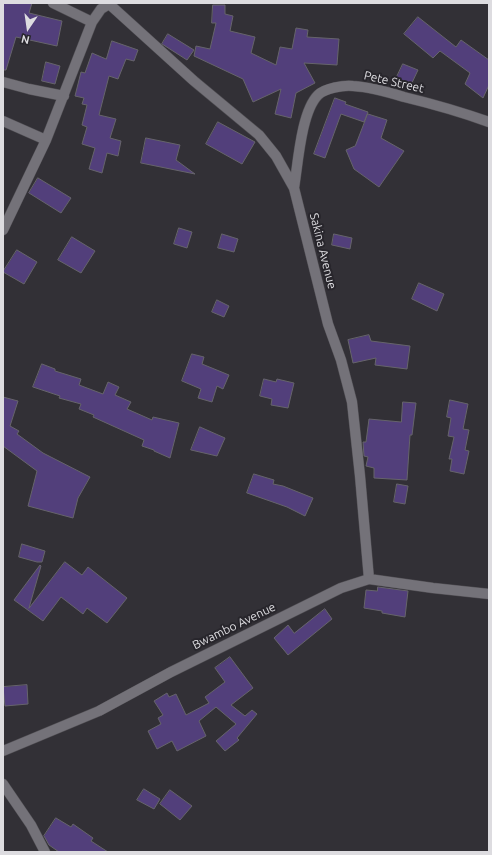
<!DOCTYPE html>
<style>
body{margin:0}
#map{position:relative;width:492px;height:855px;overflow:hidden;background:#323036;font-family:Ubuntu,sans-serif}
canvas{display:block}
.frame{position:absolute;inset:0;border:4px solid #dddce0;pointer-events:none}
.north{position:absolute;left:8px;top:8px;width:40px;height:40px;-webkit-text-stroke:3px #28262c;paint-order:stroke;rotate:193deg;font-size:11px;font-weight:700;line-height:16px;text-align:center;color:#dddce0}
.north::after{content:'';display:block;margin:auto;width:14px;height:18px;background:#dddce0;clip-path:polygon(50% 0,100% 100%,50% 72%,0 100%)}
</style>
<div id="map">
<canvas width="492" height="855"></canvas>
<div class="frame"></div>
<div class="north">N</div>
</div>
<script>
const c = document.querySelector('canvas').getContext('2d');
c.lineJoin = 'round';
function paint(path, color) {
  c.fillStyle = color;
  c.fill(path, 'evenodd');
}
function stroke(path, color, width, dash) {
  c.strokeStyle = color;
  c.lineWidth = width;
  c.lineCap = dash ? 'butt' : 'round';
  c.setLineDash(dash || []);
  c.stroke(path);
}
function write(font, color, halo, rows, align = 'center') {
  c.font = font + ' Ubuntu,sans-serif';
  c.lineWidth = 4;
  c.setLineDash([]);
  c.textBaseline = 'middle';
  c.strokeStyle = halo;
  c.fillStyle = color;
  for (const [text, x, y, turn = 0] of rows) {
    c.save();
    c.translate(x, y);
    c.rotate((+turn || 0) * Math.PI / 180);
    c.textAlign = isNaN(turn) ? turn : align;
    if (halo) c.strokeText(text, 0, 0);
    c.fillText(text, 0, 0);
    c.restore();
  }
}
const building = new Path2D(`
 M3,3H32L29,13L62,21L57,46L16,37L6,70H3Z
 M213,5H225V14L233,16L230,31L255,37L251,53L276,65L280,47L292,49L296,28L308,30L307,37L339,39L337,65L304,63L315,83L296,93L291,118L275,114L281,89L253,102L243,79L194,56L196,46L210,49L216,23H212Z
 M418,17L456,47L461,40L489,60V85L483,98L465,84L470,73L440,51L433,58L404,34Z
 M168,34L194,50L187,60L162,44Z
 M112,41L138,50L134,61L126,59L118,79L109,76L99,115L116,119L110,138L121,141L118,156L107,153L102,173L89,169L95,148L82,144L87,127L82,125L87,105L82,104L84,98L75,96L81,72L85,73L92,53L106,59Z
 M46,62L60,66L55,84L42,81Z
 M403,64L418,70L410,87L395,81Z
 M335,98L346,102L345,104L368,112L364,122L341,114L325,158L314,154Z
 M368,114L387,120L381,138L404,151L379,187L354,169L346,150L355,146Z
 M218,122L255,142L242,164L206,144Z
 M146,138L180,145L176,160L195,174L141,163Z
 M38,178L71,198L61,213L29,193Z
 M179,228L192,232L187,248L174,244Z
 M222,234L238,239L234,252L218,248Z
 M334,234L352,238L350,249L332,245Z
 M72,237L95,251L81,273L58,260Z
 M17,250L37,262L24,284L3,272Z
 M419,283L444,294L437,311L412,299Z
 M217,300L229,306L224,317L212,312Z
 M369,335L371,341L410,346L407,369L375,365L376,358L353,363L348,340Z
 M192,354L204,357L202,364L229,375L223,389L217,386L212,402L198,398L201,389L182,381Z
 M42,364L55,369V371L81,379L79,385L103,394L108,382L119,387L115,395L131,402L127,409L152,420L153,417L179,423L170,458L154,451V450L142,446L144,440L93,417L94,415L79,409L81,404L59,398L60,396L33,387Z
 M264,379L276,382L277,379L294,383L288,408L271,405L272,399L260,396Z
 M3,397L18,401L10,426L19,431L17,434L43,453L90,477L78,498L73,518L28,506L37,471L3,446Z
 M450,400L468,404L463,429L469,430L465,450L469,451L464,474L450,471L452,459H449L454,437L448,436L451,418L447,417Z
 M403,402L416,403L412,435H410L407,480L374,478V468L366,466L368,457L364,456L363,442H366L369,419L401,422Z
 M200,427L225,438L217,456L191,450Z
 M254,474L274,480L273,484L283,486L313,498L305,516L287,507L247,493Z
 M397,484L408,486L405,504L394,502Z
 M22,544L45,551L42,562H37L19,557Z
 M65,562L82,575L88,567L127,598L107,623L87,608L83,614L61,597L43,621L14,600L40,565L41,566L29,608Z
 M378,587L408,591L405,617L382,613V611L364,608L366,590L377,591Z
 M325,609L332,619L288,655L274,638L288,625L294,633Z
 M230,657L253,688L231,705L245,716L252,710L257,714L237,738L239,740L225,751L216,741L236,724L216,707L199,721L206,736L177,751L172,741L157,749L148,731L161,724L158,718L163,715L154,701L167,693L169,697L176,694L186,715L209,703L205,697L225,682L215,668Z
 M27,685L28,704L5,706L3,687Z
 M144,789L160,799L154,809L137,800Z
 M170,790L192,806L180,820L160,804Z
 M56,818L71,827L73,824L93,838L91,841L108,852H59L49,845L44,836Z`);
paint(building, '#523f7b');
stroke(building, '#66646b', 1);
const minor = new Path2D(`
 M53,3L92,22
 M108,3L194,81L259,135L276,156L294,188L328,324L341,360L352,402L360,476L369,579
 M3,82L29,89L64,96
 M3,121L46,140
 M294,188C298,164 301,112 318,95C325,88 344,85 353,86C370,87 388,92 404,97C433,104 461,112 489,122
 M3,230L46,140L92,22L101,9L109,4
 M3,751L99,711L171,672L341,588L369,579L433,588L489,594
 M3,784L31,825L45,852`);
stroke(minor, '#514f54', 11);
stroke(minor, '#747279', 10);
write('12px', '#dddce0', '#28262c', [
 ["Pete Street",394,82,13],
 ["Sakina Avenue",323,251,76],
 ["Bwambo Avenue",234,626,-26]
]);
</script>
